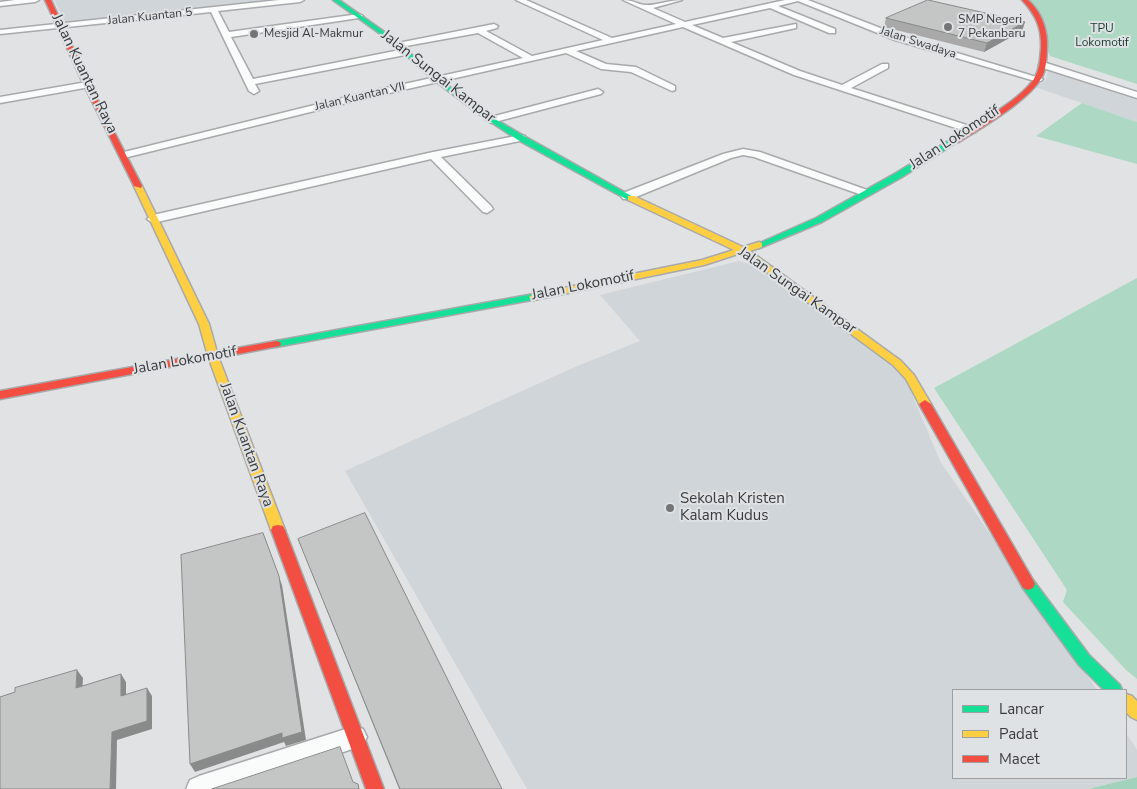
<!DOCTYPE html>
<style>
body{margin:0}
#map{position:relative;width:1137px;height:789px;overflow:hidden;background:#e0e2e4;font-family:"Nunito Sans",sans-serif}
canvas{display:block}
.legend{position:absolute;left:952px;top:689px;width:175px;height:90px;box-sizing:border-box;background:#dfe2e5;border:1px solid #9d9fa1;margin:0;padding:6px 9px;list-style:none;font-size:15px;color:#3a3b3c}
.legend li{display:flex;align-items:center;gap:10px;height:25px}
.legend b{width:25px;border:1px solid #9d9fa1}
</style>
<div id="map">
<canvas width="1137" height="789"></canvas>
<ul class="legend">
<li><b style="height:6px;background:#16e098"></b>Lancar</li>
<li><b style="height:6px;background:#ffcf43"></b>Padat</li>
<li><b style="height:6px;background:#f24e42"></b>Macet</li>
</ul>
</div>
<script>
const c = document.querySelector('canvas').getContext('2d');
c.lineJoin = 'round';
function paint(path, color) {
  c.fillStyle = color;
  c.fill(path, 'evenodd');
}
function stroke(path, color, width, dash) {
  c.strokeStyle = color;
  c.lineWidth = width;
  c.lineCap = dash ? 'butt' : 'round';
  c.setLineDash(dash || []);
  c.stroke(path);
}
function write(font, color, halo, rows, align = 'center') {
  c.font = font + ' "Nunito Sans",sans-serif';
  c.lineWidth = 4;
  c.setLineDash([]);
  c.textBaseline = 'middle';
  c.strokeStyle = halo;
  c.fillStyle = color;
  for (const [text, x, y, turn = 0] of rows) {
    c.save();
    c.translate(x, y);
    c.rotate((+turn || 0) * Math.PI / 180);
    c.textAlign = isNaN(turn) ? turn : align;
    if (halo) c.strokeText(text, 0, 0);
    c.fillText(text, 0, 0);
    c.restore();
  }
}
paint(new Path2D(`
 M54,0H286L66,23Z
 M1048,71L1137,100V122L1035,87L1046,80Z
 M739,261L758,267L904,375L940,461L1097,690H953V778H1126V733L1137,750V777L1088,789H527L345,471L575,367L640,341L600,295Z`), '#d0d5da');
paint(new Path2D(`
 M1028,0H1137V84L1050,56Z
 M1082,103L1137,122V164L1036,136Z
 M1137,278V679L1126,670L1063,602L1067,590L934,388Z`), '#add9c4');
paint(new Path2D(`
 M1137,777V789H1088Z`), '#a2d2bb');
const street = new Path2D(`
 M15,0H39L35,2L0,6V2Z
 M279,0H304L300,2L218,11L229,32L359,14L363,16L359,18L231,37L253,79L405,49L409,52L405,55L255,84L259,91L254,94L249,91L211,12L0,34V30Z
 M516,0H526L612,38L676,24L623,0C634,0 638,5 646,5C653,6 671,0 682,0L653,8L685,22L785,0H808L901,36L1043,79L1041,81H1035L895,40L798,1L778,6L835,29V33H829L770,8L692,25L723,38L796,24V28L731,42L800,71L842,85L882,64H888V68L851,88L976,128L977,130L976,132H968L794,75L683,27L576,51L606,64L636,67L675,86V90L672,91L631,72L601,69L566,53L363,99L124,158L119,155L120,153L363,93L523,58L478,33L395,48V44L398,43L494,24L498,26L497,28L486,31L532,56L603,40Z
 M1043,62L1137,92V98L1040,67L1039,65Z
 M87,82L90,83V87L0,103V97Z
 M598,89L603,92L601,94L491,123L486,120L487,118Z
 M521,135L525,136L526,138L525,140L441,157L491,206L493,209L487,213L483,212L431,159L153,223L147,219L153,215L433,152Z
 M743,149L760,152L870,191L872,193L870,195H862L754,157L743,155L731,158L631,199H623L621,196L623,193L723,154Z
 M355,726L363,729L367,737L363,745L355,748L236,789H186L190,780L199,776Z`);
const fast = new Path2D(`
 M333,0H339L393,38L438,78L483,112L524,136L635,198L628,200L518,140L479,114L434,80L389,40Z
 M953,138L960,140L902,177L822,222L762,247L759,248L755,245L816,218L896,173Z
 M534,294L539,297L537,299L276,347L271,344L276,341Z
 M1028,578L1033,580L1089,655L1120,685L1122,690H1104L1079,665L1023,588L1021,584L1023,580Z`);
const slow = new Path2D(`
 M135,184L142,186L209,324L218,356L285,530L283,534L278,535L273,534L271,530L208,356L199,324L134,186Z
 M628,196H634L743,247L759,242L762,243V247L750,251L901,361L914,375L931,404L929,407H921L906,379L893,365L741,253L704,265L534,300L531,299L529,297L534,294L702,260L734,250L628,200Z
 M1126,694L1132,696L1137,701V720L1131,717L1126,712Z`);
const jam = new Path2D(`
 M45,0H51L90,85L142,186L141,188L134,186L84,85Z
 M1022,0H1028C1040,11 1046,25 1047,41C1047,52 1047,65 1043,75C1032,99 981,128 959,142H953V138C975,125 1026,97 1036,75C1040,67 1040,58 1041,49C1042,28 1036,15 1022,0Z
 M276,341L280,342L281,344L280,346L0,399V391Z
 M925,400L931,404L1033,580L1035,584L1033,588L1028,590L1023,588L919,404Z
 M278,525L283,526L285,530L384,789H366L271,530L273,526Z`);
stroke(street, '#a8a9ab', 3);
stroke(fast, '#a8a9ab', 3);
stroke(slow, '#a8a9ab', 3);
stroke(jam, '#a8a9ab', 3);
paint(street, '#fafbfb');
paint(fast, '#16e098');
paint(slow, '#ffcf43');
paint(jam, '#f24e42');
paint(new Path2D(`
 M886,18L1025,22L1022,31L984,52L884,27Z
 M298,539L502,789H399Z`), '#a9a9a9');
paint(new Path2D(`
 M1025,22L1022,31L984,52L987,43Z
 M263,533L282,585L306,740L286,746L284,742L195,772L190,764Z
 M77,670L83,678L82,695L76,688Z
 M121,674L126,682V704L121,696Z
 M147,688L152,696V729L117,740L116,789H110L112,732Z`), '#898a8a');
const building = new Path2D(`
 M928,0L1025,22L987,43L886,18Z
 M365,513L502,789H400L298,539Z
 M263,533L279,576L302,732L282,738V733L190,764L181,555Z
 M77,670L76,688L121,674V696L147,688V721L112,732L110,789H0V697L15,692V688Z
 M340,747L353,782L358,784L359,789H212Z`);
paint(building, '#c4c5c5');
stroke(building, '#898a8a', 1);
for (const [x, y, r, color] of [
 [948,27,5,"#747577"],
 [254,34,5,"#747577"],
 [670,508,5,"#747577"]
]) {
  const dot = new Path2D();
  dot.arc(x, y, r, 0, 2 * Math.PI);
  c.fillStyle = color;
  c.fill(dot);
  stroke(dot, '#dfe2e5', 2);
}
write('12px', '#3a3b3c', '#dfe2e5', [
 ["Jalan Kuantan 5",150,17,-6],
 ["Jalan Swadaya",918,43,18],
 ["Jalan Kuantan VII",360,97,-13]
]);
write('12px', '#3a3b3c', '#dfe2e5', [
 ["SMP Negeri",958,20],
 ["7 Pekanbaru",958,34],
 ["Mesjid Al-Makmur",264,34]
], 'left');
write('12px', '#163b2a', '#dfe2e5', [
 ["TPU",1102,29],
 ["Lokomotif",1102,43]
]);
write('15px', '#3a3b3c', '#dfe2e5', [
 ["Jalan Kuantan Raya",84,74,64],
 ["Jalan Sungai Kampar",438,77,38],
 ["Jalan Lokomotif",955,138,-33],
 ["Jalan Lokomotif",583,286,-11],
 ["Jalan Sungai Kampar",797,291,35],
 ["Jalan Lokomotif",185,361,-10],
 ["Jalan Kuantan Raya",246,445,70]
]);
write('15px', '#3a3b3c', '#dfe2e5', [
 ["Sekolah Kristen",680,499],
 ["Kalam Kudus",680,516]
], 'left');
</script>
